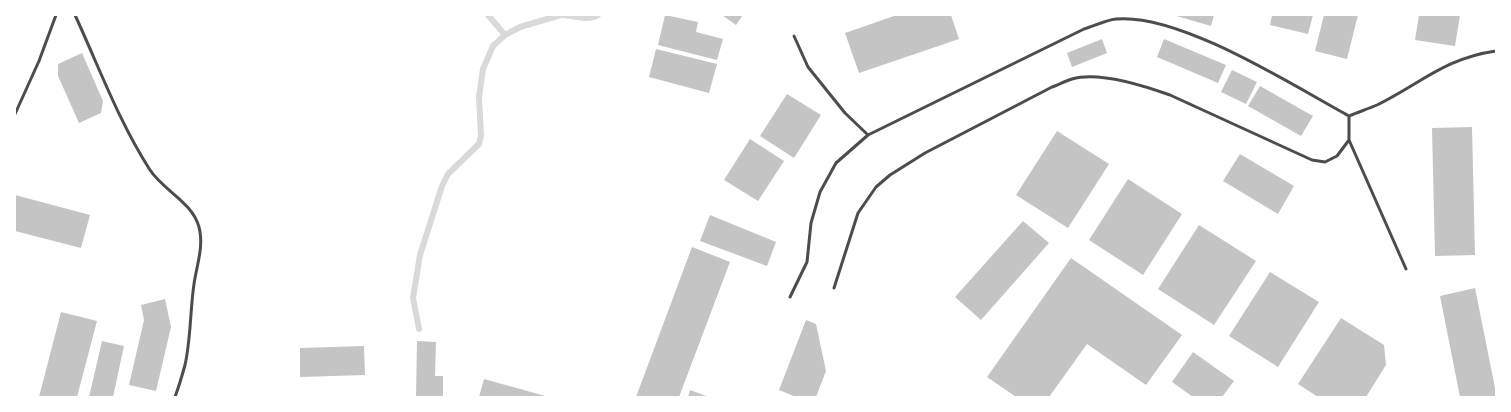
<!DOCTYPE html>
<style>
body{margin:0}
#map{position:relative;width:1511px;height:412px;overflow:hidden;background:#fff;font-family:Roboto,sans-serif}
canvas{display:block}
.frame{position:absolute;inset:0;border:16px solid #fff;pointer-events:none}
</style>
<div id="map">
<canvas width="1511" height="412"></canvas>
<div class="frame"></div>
</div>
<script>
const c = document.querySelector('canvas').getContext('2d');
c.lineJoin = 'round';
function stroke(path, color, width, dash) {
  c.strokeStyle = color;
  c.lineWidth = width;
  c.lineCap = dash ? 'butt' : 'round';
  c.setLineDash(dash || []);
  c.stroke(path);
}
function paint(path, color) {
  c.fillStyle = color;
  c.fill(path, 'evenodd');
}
stroke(new Path2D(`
 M563,15C575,16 587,21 598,15
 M505,35L520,27L561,15
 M419,329L413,298L420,255L442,186L448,174L479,144L481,136L479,97L483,69L493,46L505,35L488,15`), '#d9d9d9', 6);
paint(new Path2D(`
 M665,15L698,22L696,32L723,39L717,60L658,45Z
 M722,15H743L736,25Z
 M897,15H951L959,39L859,73L845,33Z
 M1173,15H1214L1211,26Z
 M1272,15H1313L1308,34L1270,25Z
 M1324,15H1358L1347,59L1315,51Z
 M1419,15H1460L1455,46L1415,40Z
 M1102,39L1107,53L1072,67L1067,53Z
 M1164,39L1226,65L1218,83L1157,57Z
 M656,49L717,64L709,93L649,77Z
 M82,53L103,101L101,113L79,123L58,76V64Z
 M1232,70L1257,82L1246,104L1221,92Z
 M1260,86L1313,116L1301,136L1248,106Z
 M787,94L821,115L794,158L760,136Z
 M1472,127L1475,255L1435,256L1432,128Z
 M1057,131L1109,164L1068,228L1016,195Z
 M750,139L784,161L758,201L724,180Z
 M1240,154L1294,186L1278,214L1223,181Z
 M1128,179L1182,214L1143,275L1089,240Z
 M15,195L90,215L81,248L15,231Z
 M710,215L776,242L767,266L700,241Z
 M1023,221L1049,243L981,320L955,297Z
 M1199,225L1256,261L1214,325L1158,289Z
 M692,247L730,262L679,397H636Z
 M1071,258L1182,335L1146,385L1087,344L1049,397H1016L987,377Z
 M1270,272L1319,302L1278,367L1229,336Z
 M1475,288L1496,393V397H1460L1440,296Z
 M165,299L171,327L156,391L129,385L144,320L141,305Z
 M61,312L97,321L77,397H39Z
 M1341,318L1384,345L1386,365L1366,397H1318L1298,384Z
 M806,320L816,324L826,371L816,397H796L779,390Z
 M102,341L124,346L113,397H89Z
 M417,341L436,342L435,376H443V397H416Z
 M364,346L365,375L300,377V348Z
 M1193,352L1234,381L1222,397H1193L1172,382Z
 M484,379L549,397H479Z
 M690,390L709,397H688Z`), '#c4c4c4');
stroke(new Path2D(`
 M75,15C99,67 119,122 150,170C164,191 192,202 199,227C204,246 197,264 194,284C190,311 191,338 185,365C182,376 179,386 175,397
 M794,36L808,67L845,113L868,135L1084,29C1094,26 1106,20 1116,19C1180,13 1292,85 1349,116C1358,112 1368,109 1377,105C1420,84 1445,58 1496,51
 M15,114L39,61L56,15
 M1349,140L1406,269
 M834,288L858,213L876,187L890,175L925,153L1052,87C1058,85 1065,81 1072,79C1098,71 1145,86 1170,95L1312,160L1325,162L1337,156L1349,140V116
 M790,297L807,262L811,223L820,192L836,163L868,135`), '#4c4c4c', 3);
</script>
